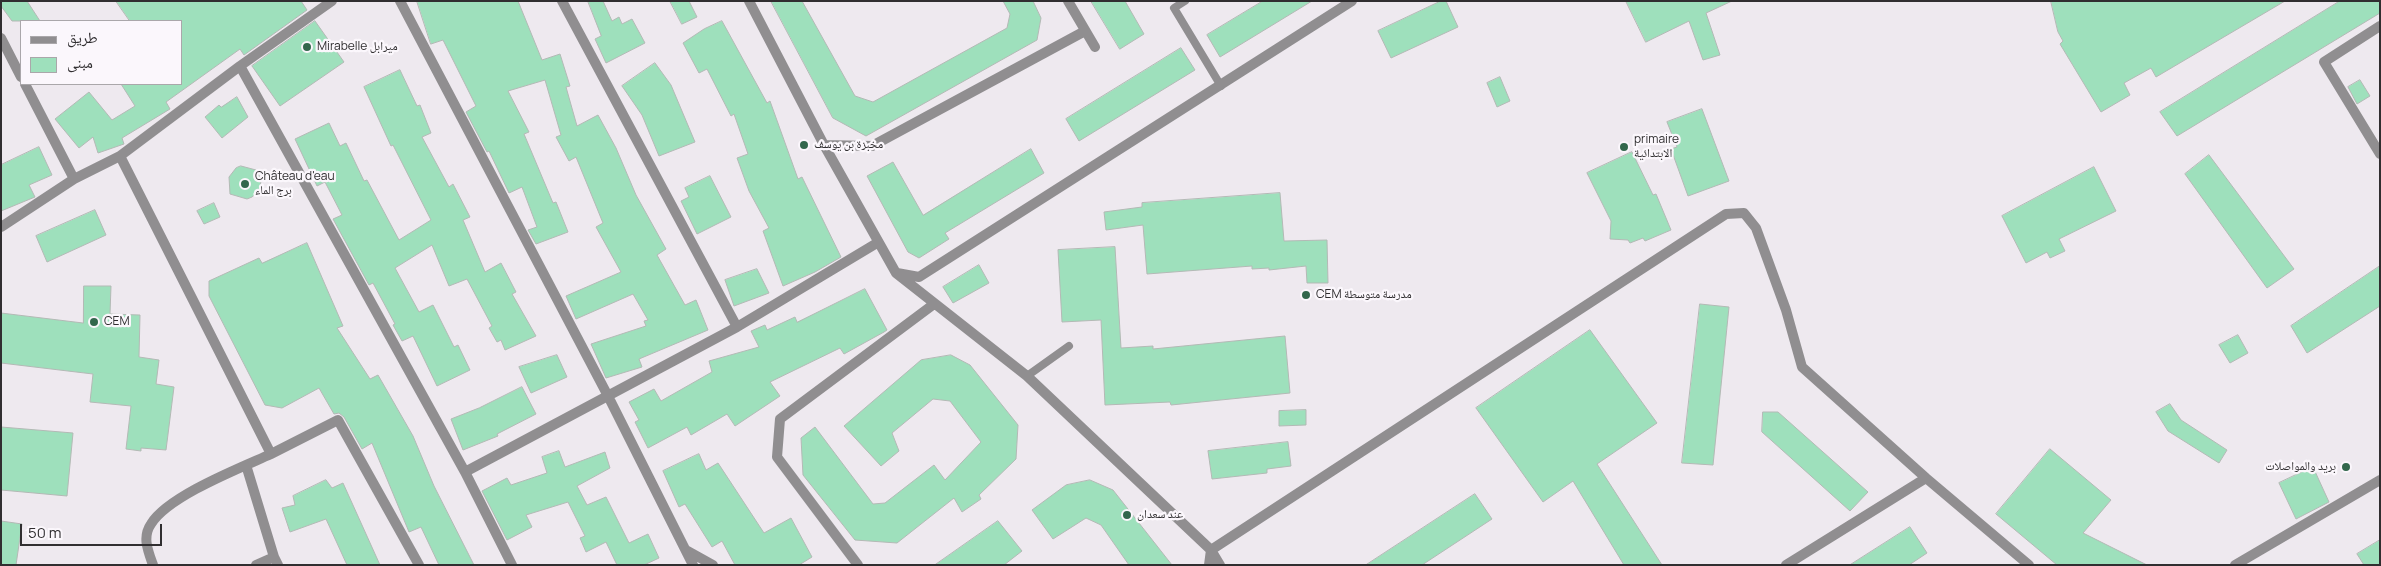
<!DOCTYPE html>
<meta charset="utf-8">
<style>
body{margin:0}
#map{position:relative;width:2381px;height:566px;overflow:hidden;background:#eee9ef;font-family:Manrope,"Noto Naskh Arabic",sans-serif}
canvas{display:block}
.frame{position:absolute;inset:0;border:2px solid #302e30;pointer-events:none}
.legend{position:absolute;left:20px;top:20px;width:162px;height:65px;box-sizing:border-box;background:#fbf7fc;border:1px solid #aaa7aa;margin:0;padding:6px 9px;list-style:none;font-size:15px;color:#302e30}
.legend li{display:flex;align-items:center;gap:10px;height:25px}
.legend b{width:25px;border:1px solid #aaa7aa}
.scale{position:absolute;left:20px;top:524px;width:142px;height:22px;box-sizing:border-box;border:2px solid #302e30;border-top:0;padding-left:6px;font-size:15px;line-height:18px;white-space:nowrap;color:#302e30;-webkit-text-stroke:4px #fbf7fc;paint-order:stroke}
</style>
<div id="map">
<canvas width="2381" height="566"></canvas>
<div class="frame"></div>
<ul class="legend">
<li><b style="height:6px;background:#908e90"></b>طريق</li>
<li><b style="height:14px;background:#9ee0bc"></b>مبنى</li>
</ul>
<div class="scale">50 m</div>
</div>
<script>
const c = document.querySelector('canvas').getContext('2d');
c.lineJoin = 'round';
function paint(path, color) {
  c.fillStyle = color;
  c.fill(path, 'evenodd');
}
function stroke(path, color, width, dash) {
  c.strokeStyle = color;
  c.lineWidth = width;
  c.lineCap = dash ? 'butt' : 'round';
  c.setLineDash(dash || []);
  c.stroke(path);
}
function write(font, color, halo, rows, align = 'center') {
  c.font = font + ' Manrope,"Noto Naskh Arabic",sans-serif';
  c.lineWidth = 4.5;
  c.setLineDash([]);
  c.textBaseline = 'middle';
  c.strokeStyle = halo;
  c.fillStyle = color;
  for (const [text, x, y, turn = 0] of rows) {
    c.save();
    c.translate(x, y);
    c.rotate((+turn || 0) * Math.PI / 180);
    c.textAlign = isNaN(turn) ? turn : align;
    if (halo) c.strokeText(text, 0, 0);
    c.fillText(text, 0, 0);
    c.restore();
  }
}
const building = new Path2D(`
 M1,1H27L40,21H12L1,6Z
 M116,1H301L307,10L244,55L240,49L166,102L170,109L122,138L124,144L98,153L93,137L79,148L55,119L89,92L112,120L135,106L121,84H181V21H130Z
 M417,1H518L542,60L560,54L570,86L566,87L577,126L598,115L616,148L636,195L666,249L657,255L685,305L696,300L708,330L639,359L642,367L606,378L591,344L646,326L644,321L648,320L633,294L576,319L566,296L621,272L596,227L603,223L576,157L569,161L556,137L561,135L545,80L508,91L529,132L524,134L553,203L556,202L568,232L536,244L528,230L537,227L522,187L509,193L489,151L487,152L466,112L476,106L443,40L431,44Z
 M588,1H603L612,21L619,17L622,24L632,19L645,43L606,63L595,39L601,36Z
 M670,1H689L697,17L682,24Z
 M771,1H802L855,96L873,102L1007,28L1010,14L1003,1H1033L1041,18L1037,40L866,136L833,118Z
 M1091,1H1125L1144,34L1120,49Z
 M1263,1H1312L1220,57L1207,35Z
 M1441,1H1446L1458,27L1391,58L1378,31Z
 M1626,1H1732L1706,13L1720,55L1703,60L1689,21L1646,42Z
 M2051,1H2285L2156,77L2151,68L2124,83L2130,95L2101,112L2060,44L2063,41L2058,32Z
 M2340,1H2380V13L2177,136L2160,112Z
 M315,21L344,62L280,106L252,66Z
 M722,21L767,103L770,101L798,179L802,177L841,257L815,272L783,286L763,231L769,228L749,191L737,158L748,154L734,114L731,116L707,69L699,73L683,43L704,29Z
 M1181,48L1195,70L1079,141L1066,119Z
 M655,63L671,85L695,142L659,156L642,115L622,86Z
 M400,70L417,106L420,105L431,133L422,137L449,187L453,184L470,217L463,220L485,272L501,263L516,292L512,294L536,336L505,350L501,340L497,342L489,328L492,326L467,279L449,286L432,245L395,268L419,312L433,305L454,347L458,345L470,370L437,386L413,336L402,341L393,325L395,324L373,283L369,285L333,219L342,215L325,182L317,186L295,139L329,123L340,146L346,143L364,181L367,180L399,240L431,220L393,145L391,146L364,87Z
 M1500,77L1510,101L1497,107L1487,83Z
 M2360,80L2370,96L2357,104L2348,87Z
 M237,97L248,117L222,138L205,117L219,105L221,107Z
 M1702,109L1729,181L1688,196L1671,149L1677,147L1667,122Z
 M39,147L52,175L29,185L35,197L1,211V165Z
 M1031,149L1044,173L945,233L949,239L919,258L908,252L867,176L893,162L923,215Z
 M1632,152L1653,195L1656,194L1671,230L1645,241L1643,238L1630,243L1628,240L1610,239L1611,221L1587,173Z
 M2209,155L2294,269L2267,288L2185,174Z
 M241,166L256,170L261,179L260,190L252,197L247,199L230,194L229,177L236,168Z
 M2094,167L2116,211L2059,239L2065,251L2050,258L2047,252L2026,263L2002,216Z
 M710,176L731,217L697,234L681,201L689,197L685,188Z
 M1280,193L1284,241L1327,240L1328,283H1307L1306,266L1269,270V268L1252,269V266L1147,274L1143,225L1106,230L1104,212L1142,207V203Z
 M214,203L220,217L204,224L197,211Z
 M95,210L106,235L47,262L36,236Z
 M307,243L343,326L337,328L370,379L378,375L413,436L434,486L474,565H439L421,527L409,532L372,443L362,449L344,417L339,413L334,414L319,388L282,408L265,405L209,296V281L259,258L262,263Z
 M1115,247L1121,348L1153,346V349L1285,336L1290,393L1171,405L1170,402L1105,405L1101,320L1062,322L1058,250Z
 M979,265L989,283L953,303L943,287Z
 M2380,266V306L2307,353L2291,326Z
 M757,269L769,293L734,306L725,280Z
 M84,286H111L110,314L140,315L139,357L159,360L156,384L174,387L166,450L141,448V451L126,449L131,406L90,402L93,374L1,363V313L83,323Z
 M865,289L887,330L884,332L844,354L840,348L770,382L780,396L735,426L727,414L691,435L687,427L648,448L635,422L639,420L629,402L654,389L661,401L712,372L709,361L759,347L751,331L765,325L767,330L795,317L797,322Z
 M1700,304L1729,307L1713,465L1682,463Z
 M1590,330L1657,423L1597,464L1662,565H1624L1573,481L1543,502L1476,408Z
 M2238,335L2248,353L2230,363L2219,345Z
 M557,355L567,377L531,393L519,367Z
 M951,355L970,365L1018,425L1016,459L979,495L981,499L962,512L954,498L897,543L855,540L803,475L801,438L815,427L873,504L885,503L934,465L945,480L981,442L950,401L933,399L892,433L899,451L881,466L844,426L921,360Z
 M522,387L536,414L497,434L498,436L463,450L451,419L479,408Z
 M2170,404L2181,420L2227,450L2219,463L2168,431L2156,412Z
 M1306,410V425L1279,426V411Z
 M1763,412H1778L1868,492L1850,511L1762,432Z
 M1,427L73,433L67,496L1,490Z
 M1288,442L1291,466L1267,469V473L1212,479L1208,451Z
 M2050,449L2111,500L2083,533L2147,565H2057L1996,514Z
 M559,451L565,467L605,452L610,468L577,486L587,505L606,497L629,543L648,534L659,558L644,565H617L606,542L586,552L580,538L585,536L568,502L526,515L532,527L507,540L482,491L507,478L511,485L547,473L542,457Z
 M699,454L706,470L718,463L764,533L791,518L812,557L799,565H735L722,541L712,547L685,504L679,507L663,471Z
 M2313,467L2329,502L2296,519L2279,483Z
 M326,480L332,488L343,483L380,565H347L326,519L290,532L282,508L295,505L293,496Z
 M1090,480L1113,490L1172,565H1129L1101,525L1086,518L1053,539L1032,510L1066,485Z
 M1475,494L1492,519L1422,565H1366Z
 M1,521L22,524L16,565H1Z
 M998,521L1022,551L1004,565H935Z
 M1910,527L1927,553L1909,565H1850Z
 M2380,540V565H2364L2357,554Z`);
paint(building, '#9ee0bc');
stroke(building, '#b3b9b5', 1);
stroke(new Path2D(`
 M1185,1L1174,8L1221,86
 M1027,376L1069,346`), '#908e90', 8);
stroke(new Path2D(`
 M400,1L608,396L693,565
 M562,1L737,327
 M749,1L824,145L896,273L1027,376L1211,550L1220,565
 M1068,1L1095,47
 M2380,26L2324,62L2380,154
 M1,38L21,77
 M240,66L465,472L512,565
 M25,84L74,179
 M824,145L872,146L1085,31
 M120,156L271,454L338,420L419,565
 M1,227L74,179L120,156L240,66L332,1
 M897,273L919,277L1352,1
 M246,465L274,557
 M465,472L737,327L877,243
 M686,550L713,565
 M153,565C148,551 142,537 151,524C168,496 240,468 271,454
 M256,565L274,557L278,565
 M858,565L777,457L780,419L934,304
 M1209,565L1211,550L1726,214L1744,213L1756,228L1786,310L1802,367L1926,478L2029,565
 M1786,565L1926,478
 M2235,565L2380,480`), '#908e90', 10);
for (const [x, y, r, color] of [
 [307,47,5,"#32674c"],
 [804,145,5,"#32674c"],
 [1624,147,5,"#32674c"],
 [245,184,5,"#32674c"],
 [1306,295,5,"#32674c"],
 [94,322,5,"#32674c"],
 [2346,467,5,"#32674c"],
 [1127,515,5,"#32674c"]
]) {
  const dot = new Path2D();
  dot.arc(x, y, r, 0, 2 * Math.PI);
  c.fillStyle = color;
  c.fill(dot);
  stroke(dot, '#fbf7fc', 2);
}
write('12px', '#302e30', '#fbf7fc', [
 ["Mirabelle ميرابل",317,47],
 ["primaire",1634,140],
 ["الابتدائية",1634,154],
 ["مخبزة بن یوسف",814,145],
 ["Château d'eau",255,177],
 ["برج الماء",255,191],
 ["CEM مدرسة متوسطة",1316,295],
 ["CEM",104,322],
 ["بريد والمواصلات",2336,467,"right"],
 ["عند سعدان",1137,515]
], 'left');
</script>
